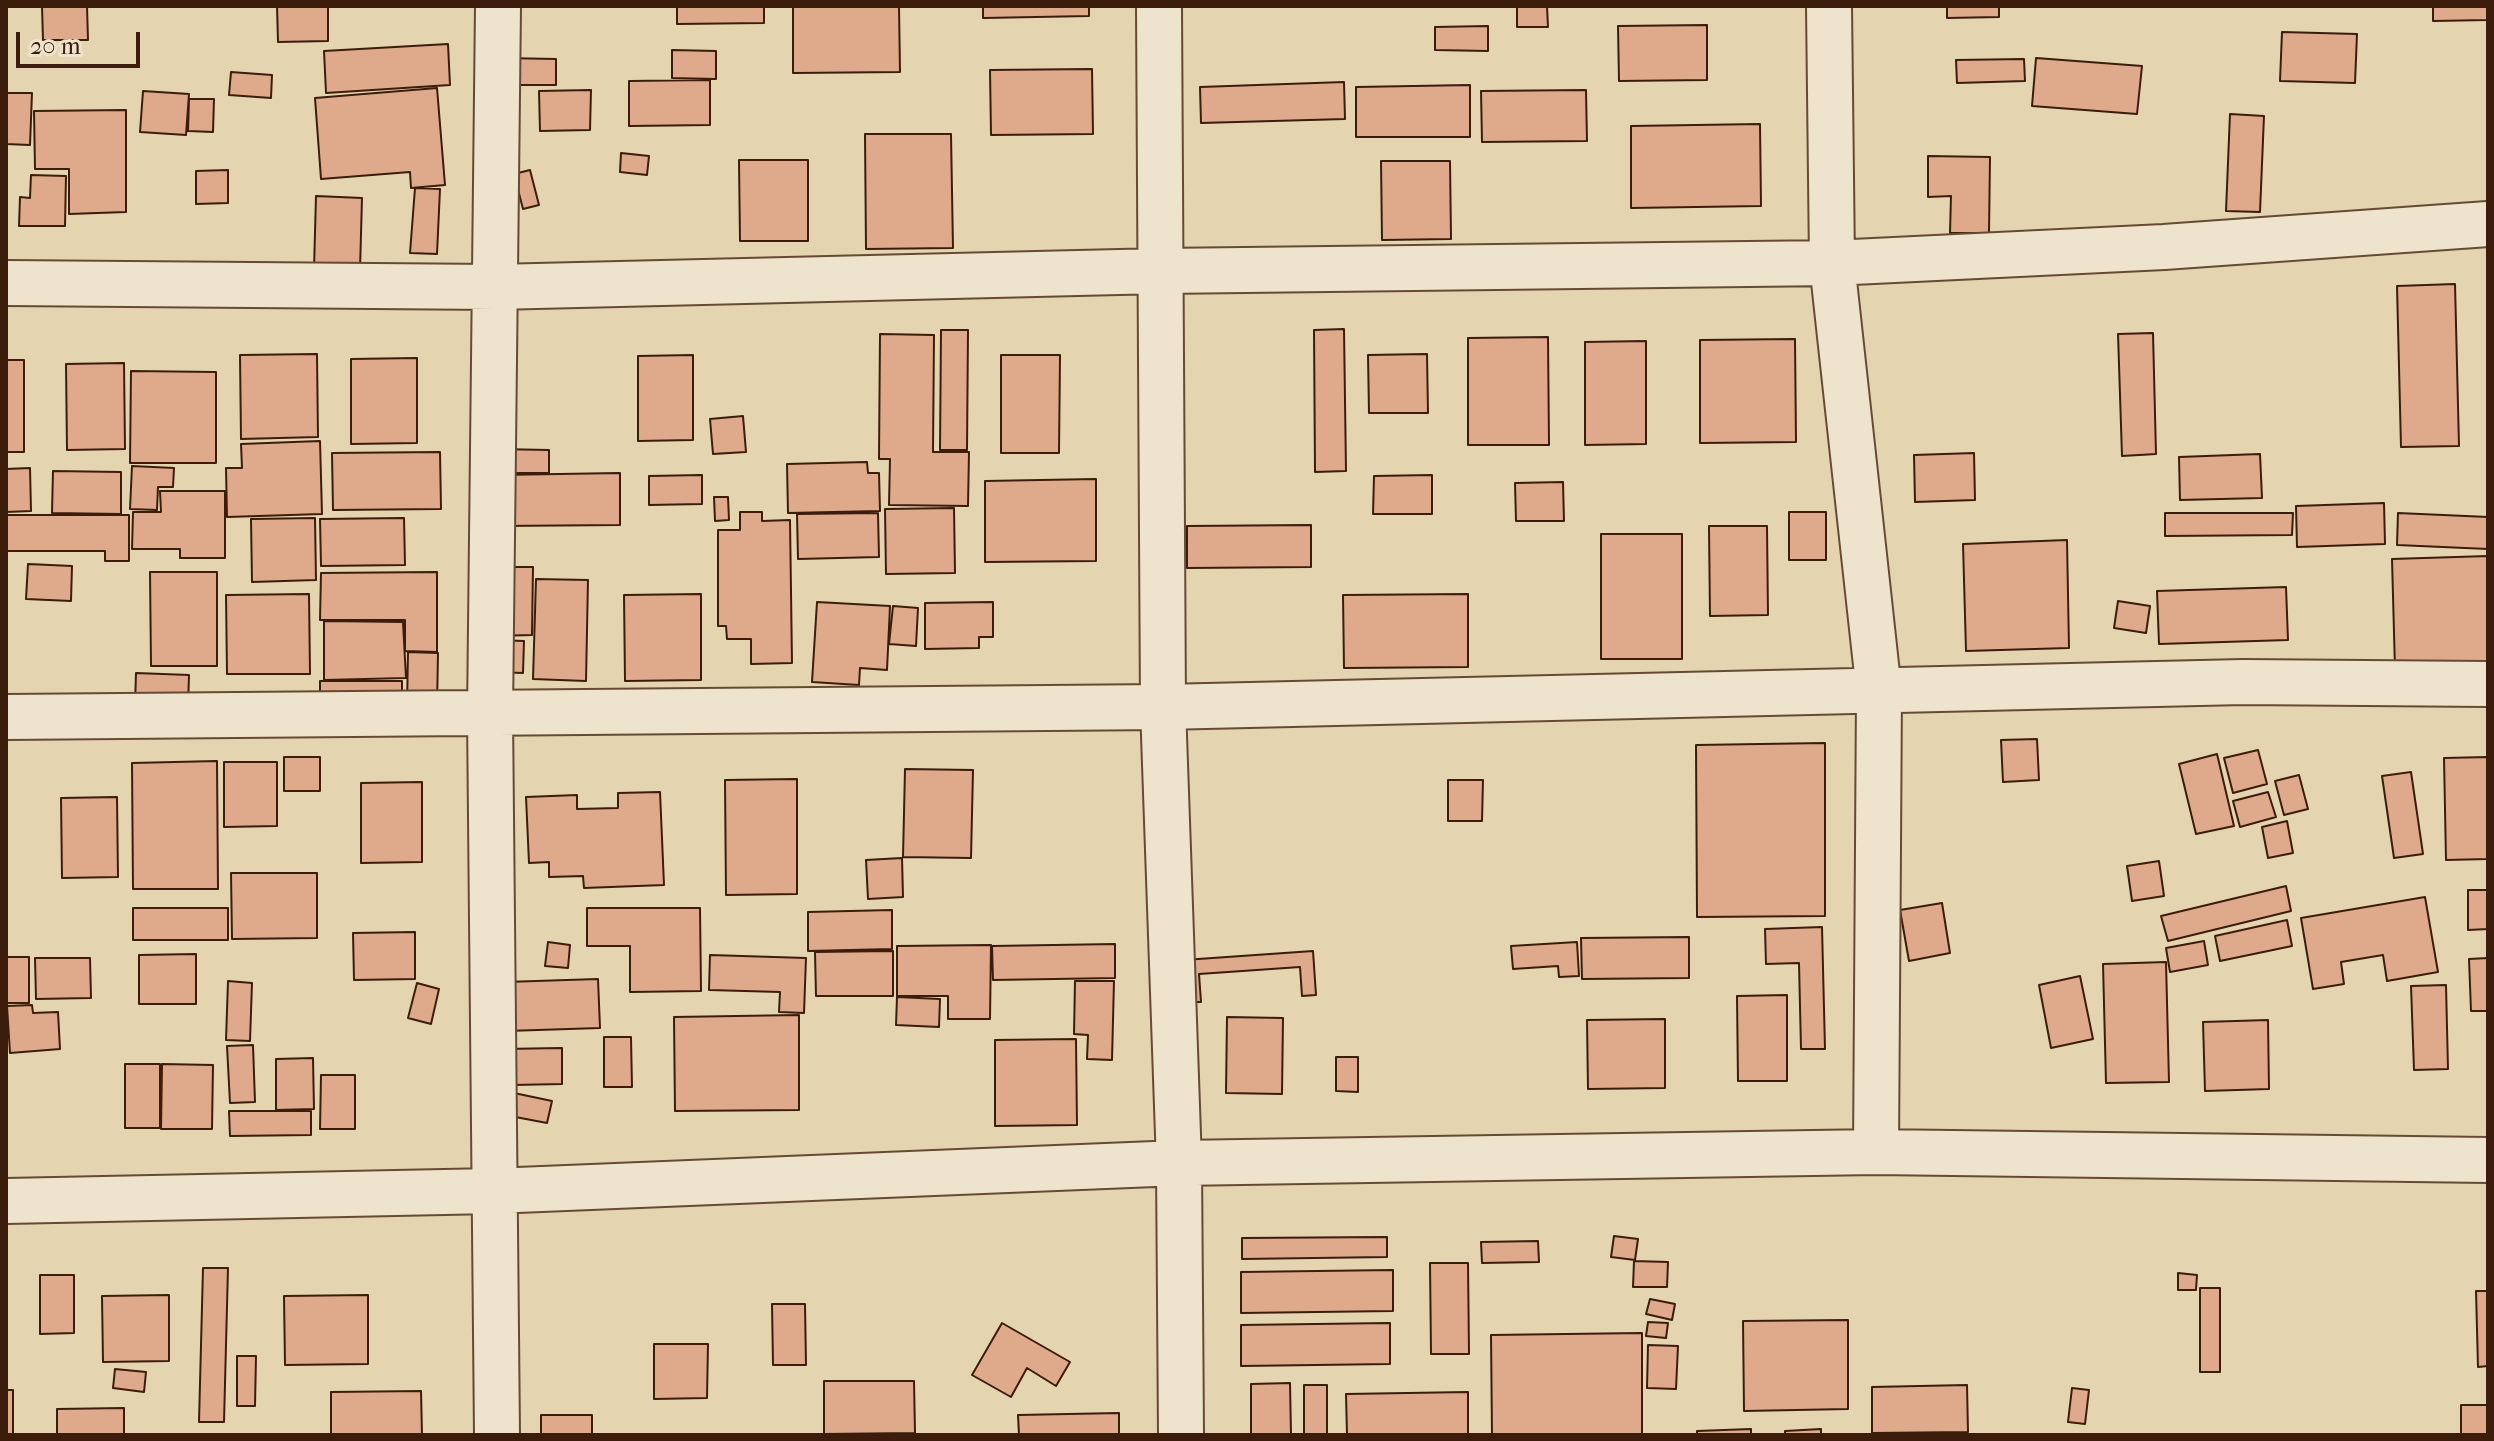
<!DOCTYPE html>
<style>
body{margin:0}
#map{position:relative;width:2494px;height:1441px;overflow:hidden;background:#e5d4b0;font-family:"IM FELL French Canon",serif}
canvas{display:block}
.frame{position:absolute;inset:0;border:8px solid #3c1c0b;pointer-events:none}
.scale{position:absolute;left:16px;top:32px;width:124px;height:36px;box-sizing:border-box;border:4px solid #3c1c0b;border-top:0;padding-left:10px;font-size:24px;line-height:28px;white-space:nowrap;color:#3c1c0b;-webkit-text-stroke:6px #eee3cc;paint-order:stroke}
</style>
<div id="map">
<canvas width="2494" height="1441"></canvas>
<div class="frame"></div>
<div class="scale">20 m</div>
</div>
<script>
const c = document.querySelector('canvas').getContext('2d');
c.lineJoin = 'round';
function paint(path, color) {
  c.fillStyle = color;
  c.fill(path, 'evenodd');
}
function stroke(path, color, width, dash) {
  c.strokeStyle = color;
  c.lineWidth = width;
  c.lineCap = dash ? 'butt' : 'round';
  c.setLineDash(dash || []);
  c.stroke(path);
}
const building = new Path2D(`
 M42,6H87L88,40H43Z
 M277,6H328V41L278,42Z
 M677,6H764V23L677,24Z
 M793,6H899L900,72L793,73Z
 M983,6H1089V16L983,18Z
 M1517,6H1547L1548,27H1517Z
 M1947,6H1999V17L1947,18Z
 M2433,6H2488V20L2433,21Z
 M1707,25V80L1619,81L1618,26Z
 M1488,26V51L1435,50V27Z
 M2282,32L2357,34L2355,83L2280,81Z
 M448,44L450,85L326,93L324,51Z
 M672,50L716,51V79L672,78Z
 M502,58L556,59V85H502Z
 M2036,58L2142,66L2137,114L2032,106Z
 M2024,59L2025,81L1957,83L1956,60Z
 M1092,69L1093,134L991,135L990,70Z
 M231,72L272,75L271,98L229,95Z
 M710,80V125L629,126V81Z
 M1344,82L1345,119L1201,123L1200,87Z
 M1470,85V137H1356V87Z
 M437,88L445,185L411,188L410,172L321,179L315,98Z
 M591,90L590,130L540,131L539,91Z
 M1586,90L1587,141L1482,142L1481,91Z
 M143,91L189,94L186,135L140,132Z
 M6,93H32L30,145L6,144Z
 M189,99H214L213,132L188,131Z
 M126,110V212L69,214V169H35L34,111Z
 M2230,114L2264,116L2260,212L2226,211Z
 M1760,124L1761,206L1631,208V126Z
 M865,134H951L953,248L866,249Z
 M621,153L649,156L647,175L620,172Z
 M1928,156L1990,157L1989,233H1950L1951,196L1928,197Z
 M739,160H808V241H740Z
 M1381,161H1450L1451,239L1382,240Z
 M228,170V203L196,204V171Z
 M530,170L539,205L523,209L514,174Z
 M31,175L66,176L65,226H19L20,197L30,198Z
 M415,188L440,189L437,254L410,253Z
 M316,196L362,198L360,270L314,269Z
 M2455,284L2459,446L2401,447L2397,286Z
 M1344,329L1346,471L1315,472L1314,330Z
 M941,330H968L967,450H940Z
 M2153,333L2156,454L2122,456L2118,334Z
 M880,334L934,335L933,452H969L968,506L889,505L890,459H879Z
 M1548,337L1549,445H1468V338Z
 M1795,339L1796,442L1700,443V340Z
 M1646,341V444L1585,445V342Z
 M317,354L318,437L241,439L240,355Z
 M1427,354L1428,413H1369L1368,355Z
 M693,355V440L638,441V356Z
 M1001,355H1060L1059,453H1001Z
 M417,358V443L351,444V359Z
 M6,360H24V452H6Z
 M124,363L125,449L67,450L66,364Z
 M131,371L216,372V463H130Z
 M743,416L746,452L713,454L710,419Z
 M320,441L322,514L227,517L226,468H242L241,444Z
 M497,449L549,450V473H497Z
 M440,452L441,509L333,510L332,453Z
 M1974,453L1975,500L1915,502L1914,455Z
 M2260,454L2262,498L2180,500L2179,457Z
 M867,462L868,473H879L880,511L788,513L787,464Z
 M132,466L174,468L173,487H158L157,510L130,509Z
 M30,468L31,511L6,512V469Z
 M53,471L121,472V514L52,513Z
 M620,473V525L498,526V475Z
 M702,475V504L649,505V476Z
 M1432,475V514H1373L1374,476Z
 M1096,479V561L985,562V481Z
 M1563,482L1564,521H1516L1515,483Z
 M160,491H225V558H180V549H132L133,512H161Z
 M714,497H728L729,520L715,521Z
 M2384,503L2385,544L2297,547L2296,506Z
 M954,508L955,573L886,574L885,509Z
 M740,512H762V521L790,520L792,663L751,664V639H727L726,626H718V530H740Z
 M1789,512H1826V560H1789Z
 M878,513L879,557L798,559L797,514Z
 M2165,513H2293L2292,535L2165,536Z
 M2398,513L2488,517V549L2397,545Z
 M6,515H129V561H105V551H6Z
 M315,518L316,580L252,582L251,519Z
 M404,518L405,565L321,566L320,519Z
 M1311,525V567L1187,568V526Z
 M1709,526H1767L1768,615L1710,616Z
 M1601,534H1682V659H1601Z
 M2067,540L2069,648L1966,651L1963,544Z
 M2488,556V667L2395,669L2392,559Z
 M28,564L72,566L71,601L26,599Z
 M496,567H533L532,635L496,636Z
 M150,572H217V666H151Z
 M437,572V652L405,651V620H320L321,573Z
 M536,579L588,580L586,681L533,679Z
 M2286,587L2288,640L2159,644L2157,591Z
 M309,594L310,674H227L226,595Z
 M701,594V680L625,681L624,595Z
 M1468,594V667L1344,668L1343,595Z
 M2118,601L2150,606L2146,633L2114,628Z
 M817,602L890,606L887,670L860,668L859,685L812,682Z
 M993,602V637H979V648L925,649V603Z
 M893,606L918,608L916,646L889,644Z
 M324,621L403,622L406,678L324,680Z
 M496,640L524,641L523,673L495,672Z
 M408,652L438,653L437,707L407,706Z
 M136,673L189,675L188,707L135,705Z
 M320,681H402V705L320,706Z
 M2037,739L2039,780L2003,782L2001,740Z
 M1825,743V916L1697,917L1696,745Z
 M2258,750L2267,784L2233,793L2224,758Z
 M2217,754L2234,826L2196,834L2179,764Z
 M284,757H320V791H284Z
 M2488,757V859L2446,860L2444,758Z
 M217,761L218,889H133L132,763Z
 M224,762H277V826L224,827Z
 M905,769L973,770L971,858L903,857Z
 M2411,772L2423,854L2394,858L2382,776Z
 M2299,775L2308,809L2284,815L2275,781Z
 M797,779V894L726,895L725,780Z
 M1448,780H1483L1482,821H1448Z
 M422,782V862L361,863V783Z
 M660,792L664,885L584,888L583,876L549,877V862L529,863L526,797L577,795V809L618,808V793Z
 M2268,792L2276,817L2240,827L2233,801Z
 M117,797L118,877L62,878L61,798Z
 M2287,821L2293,853L2268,858L2262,827Z
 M902,858L903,897L868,899L866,860Z
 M2159,861L2164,896L2132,901L2127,866Z
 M231,873H317V938L232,939Z
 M2286,886L2291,911L2168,941L2161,916Z
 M2468,890H2488V929L2468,930Z
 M2425,897L2438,972L2387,981L2383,955L2341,962L2344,984L2313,989L2301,918Z
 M1942,903L1950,953L1909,961L1900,910Z
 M133,908H228V940H133Z
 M587,908H700L701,991L630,992V946H587Z
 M892,910V949L808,951V912Z
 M2287,920L2292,946L2220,961L2215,936Z
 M1822,927L1825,1049H1801L1799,963L1766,964L1765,929Z
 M415,932V979L354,980L353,933Z
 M1689,937V978L1582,979L1581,938Z
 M2204,941L2208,965L2170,972L2166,948Z
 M548,942L570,945L568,968L545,966Z
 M1577,942L1579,976L1559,977L1558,966L1513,969L1511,946Z
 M1115,944V978L993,980L992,946Z
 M991,945L990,1019H948V996H897V946Z
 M893,951V996H816L815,952Z
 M1313,951L1316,995L1302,996L1300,967L1199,974L1201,1002H1187L1184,960Z
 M196,954V1004H139V955Z
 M710,955L806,958L804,1013L779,1012L780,992L709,990Z
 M6,957H29V1003H6Z
 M35,958H90L91,998L36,999Z
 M2488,958V1011H2471L2469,959Z
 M2166,962L2169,1082L2106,1083L2103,964Z
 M2080,976L2093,1039L2051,1048L2039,985Z
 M598,979L600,1028L506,1031L505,982Z
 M228,981L252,983L250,1041L226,1040Z
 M1075,981H1114L1112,1060L1087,1059L1088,1035L1074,1034Z
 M417,983L439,989L431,1024L408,1018Z
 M2446,985L2448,1069L2414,1070L2411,986Z
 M1787,995V1081H1738L1737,996Z
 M897,997L940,999L939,1027L896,1025Z
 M32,1005L33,1013L58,1012L60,1049L10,1053L7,1006Z
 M799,1015V1110L675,1111L674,1017Z
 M1227,1017L1283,1018L1282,1094L1226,1093Z
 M1665,1019V1088L1588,1089L1587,1020Z
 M2268,1020L2269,1089L2205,1091L2203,1022Z
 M604,1037H631L632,1087H604Z
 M1076,1039L1077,1125L995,1126V1040Z
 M253,1045L255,1102L230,1103L227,1046Z
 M562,1048V1084L513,1085L502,1049Z
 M1336,1057H1358V1092L1336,1091Z
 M313,1058L314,1109L276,1110V1059Z
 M125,1064H160V1128H125Z
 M162,1064L213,1065L212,1129H161Z
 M321,1075H355V1129H320Z
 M514,1093L552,1101L547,1123L510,1116Z
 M229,1111H311V1135L230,1136Z
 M1614,1236L1638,1239L1635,1260L1611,1257Z
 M1387,1237V1257L1242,1259V1238Z
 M1538,1241L1539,1262L1482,1263L1481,1242Z
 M1634,1261L1668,1262L1667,1287H1633Z
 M1430,1263H1468L1469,1354H1431Z
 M203,1268H228L224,1422H199Z
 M1393,1270V1311L1241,1313V1272Z
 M2178,1273L2197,1275L2196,1290H2178Z
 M40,1275H74V1333L40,1334Z
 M2200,1288H2220V1372H2200Z
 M2476,1291H2488V1366L2478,1367Z
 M169,1295V1361L103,1362L102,1296Z
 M368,1295V1364L285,1365L284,1296Z
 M1650,1299L1675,1304L1672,1320L1646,1314Z
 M772,1304H805L806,1365H773Z
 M1848,1320V1409L1744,1411L1743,1321Z
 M1648,1322L1668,1323L1666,1338L1646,1336Z
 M1002,1323L1070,1362L1056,1386L1027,1368L1011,1397L972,1375Z
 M1390,1323V1364L1241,1366V1325Z
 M1642,1333V1435H1492L1491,1335Z
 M654,1344H708L707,1398L654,1399Z
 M1648,1345L1678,1346L1676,1389L1647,1388Z
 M237,1356H256L255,1406H237Z
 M115,1369L146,1372L144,1392L113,1388Z
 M824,1381H914L915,1433L824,1434Z
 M1290,1383L1291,1435H1251V1384Z
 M1304,1385H1327V1435H1304Z
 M1967,1385L1968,1432L1872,1433V1387Z
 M2072,1388L2089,1390L2085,1424L2068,1422Z
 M6,1390H13V1435H6Z
 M421,1391L422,1435H331V1392Z
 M1468,1392V1435H1347L1346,1394Z
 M2461,1405H2488V1435H2461Z
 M124,1408V1435H57V1409Z
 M1119,1413V1435H1019L1018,1415Z
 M541,1415H592V1435H541Z
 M1751,1429V1435H1697V1431Z
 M1821,1429V1435H1785V1431Z`);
paint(building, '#dfaa8c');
stroke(building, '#3c1c0b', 2);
const street = new Path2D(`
 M1159,6L1163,707L1179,1163L1181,1435
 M1829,6L1832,263L1879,692L1876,1152
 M6,283L495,287L1161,271L1832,263L2164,247L2488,224
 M6,717L1163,707L2243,682L2488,684
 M6,1201L493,1191L1179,1163L1876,1152L2488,1160
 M497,1435L490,714L498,6`);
stroke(street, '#664a34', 48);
stroke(street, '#eee3cc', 44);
</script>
